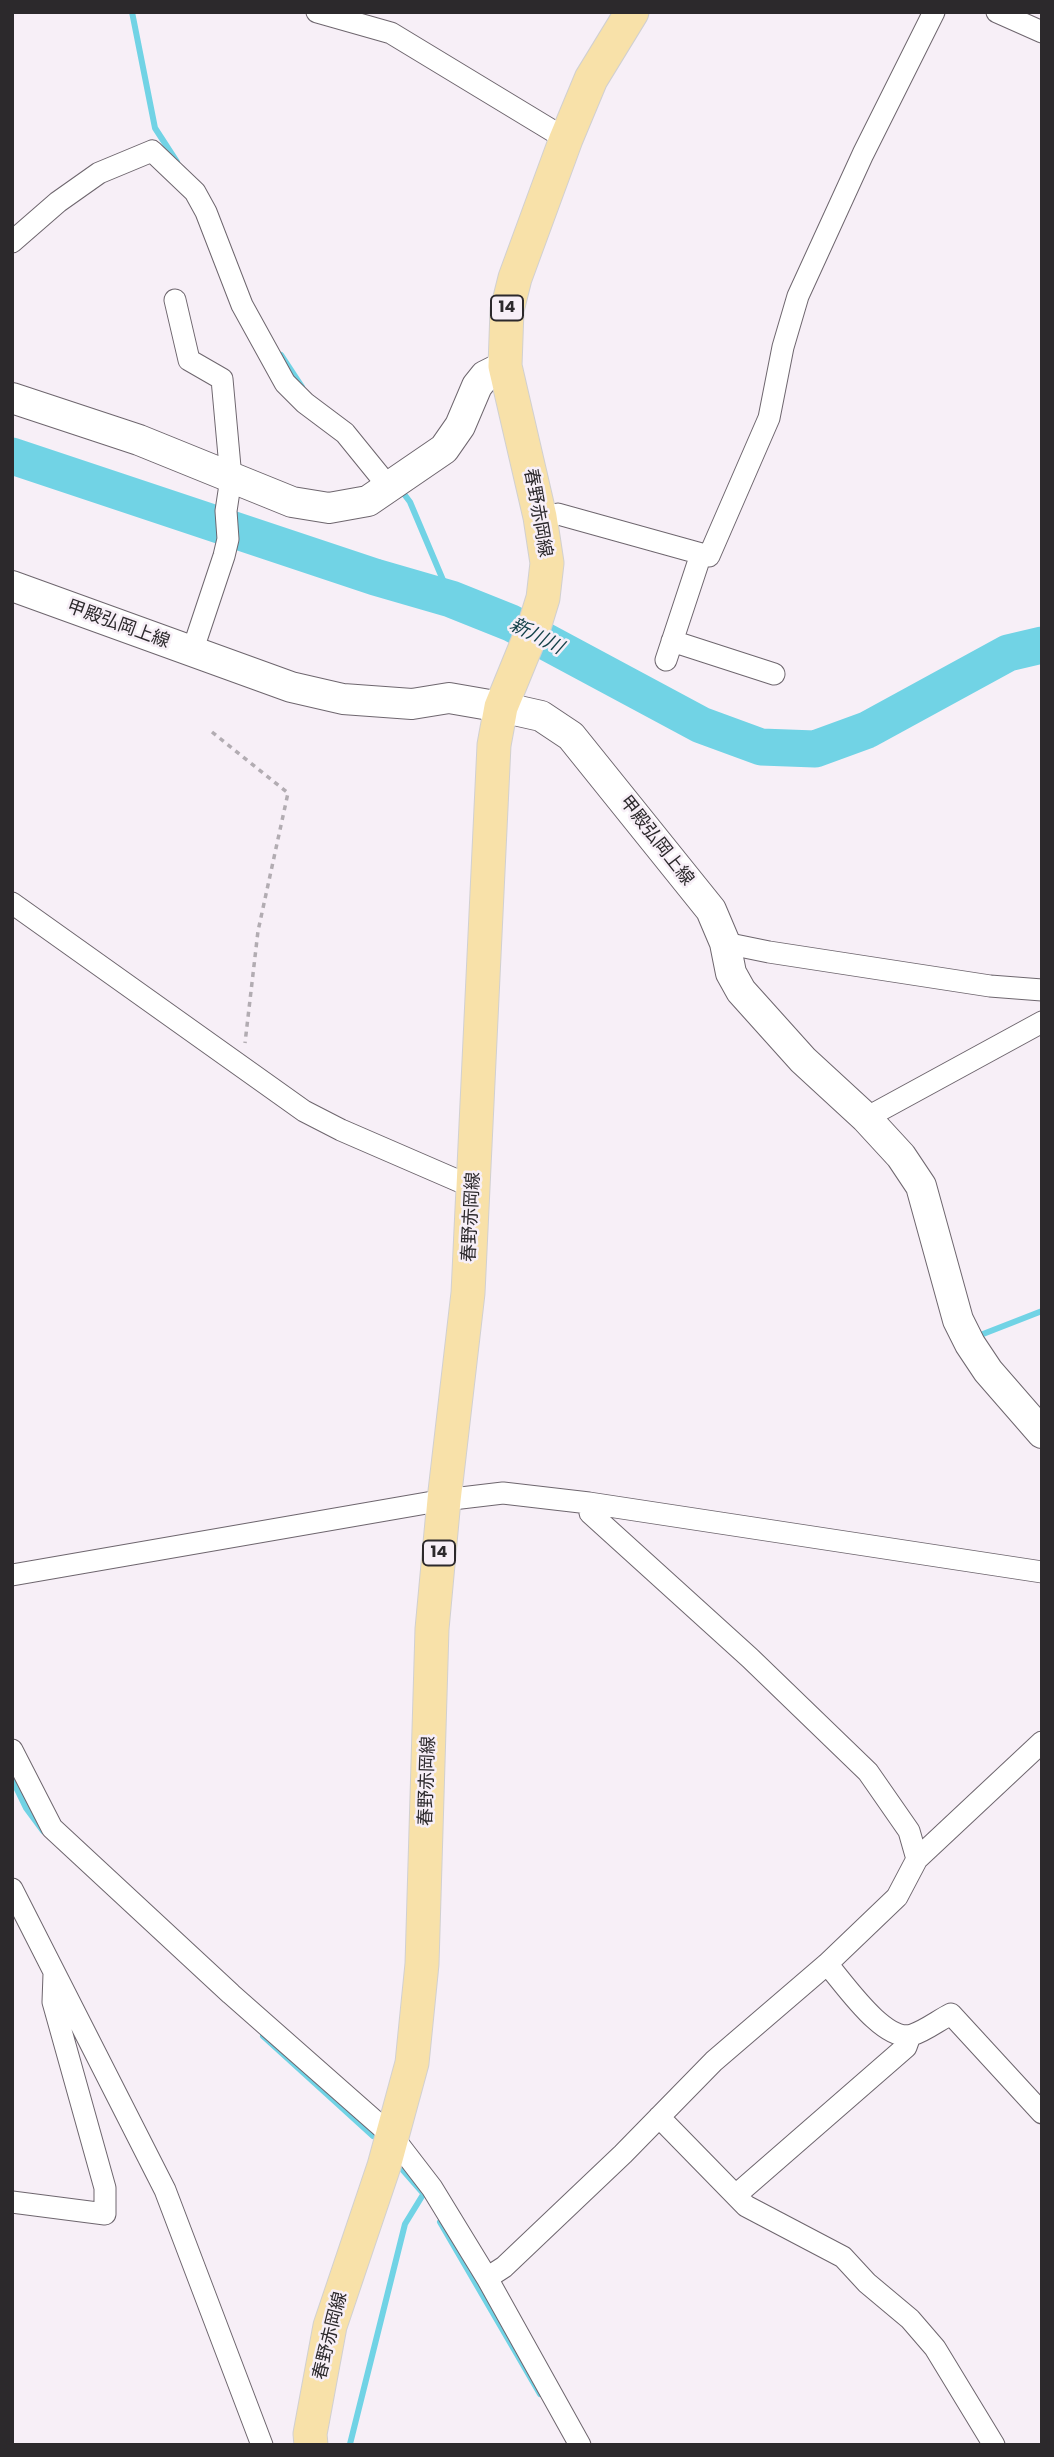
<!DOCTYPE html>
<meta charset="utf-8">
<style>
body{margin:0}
#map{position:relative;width:1054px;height:2457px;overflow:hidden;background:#f7eff7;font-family:Poppins,sans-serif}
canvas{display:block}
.frame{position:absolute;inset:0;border:14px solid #2c292c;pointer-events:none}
</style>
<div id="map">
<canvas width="1054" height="2457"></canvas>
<div class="frame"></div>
</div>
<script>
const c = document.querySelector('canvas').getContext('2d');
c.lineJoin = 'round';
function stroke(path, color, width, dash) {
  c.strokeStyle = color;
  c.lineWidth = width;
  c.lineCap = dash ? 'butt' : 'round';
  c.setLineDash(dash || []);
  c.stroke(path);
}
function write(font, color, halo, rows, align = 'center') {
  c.font = font + ' Poppins,"Noto Sans JP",sans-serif';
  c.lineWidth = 5;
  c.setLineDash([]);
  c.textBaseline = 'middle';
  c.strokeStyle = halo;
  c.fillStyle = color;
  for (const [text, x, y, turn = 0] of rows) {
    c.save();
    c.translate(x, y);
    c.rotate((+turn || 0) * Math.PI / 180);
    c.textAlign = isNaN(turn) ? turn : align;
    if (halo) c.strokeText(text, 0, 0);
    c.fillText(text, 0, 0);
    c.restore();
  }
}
stroke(new Path2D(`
 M132,12L155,128L177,162
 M281,355L302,387
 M401,490L410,502L451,599
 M983,1334L1042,1311
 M12,1779L26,1808L43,1831
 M263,2036L373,2136
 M401,2168L422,2192
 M440,2222L540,2394
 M350,2444L405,2224L424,2193`), '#71d3e5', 6);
stroke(new Path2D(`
 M12,456L375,577L451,599L511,623L701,725L761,747L815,749L867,730L1008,653L1042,645`), '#71d3e5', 37);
const street = new Path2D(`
 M317,12L391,33L566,139
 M997,12L1042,32
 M12,242L58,202L99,173L152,151L195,192L206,212L242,305L285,383L305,403L345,433L388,486
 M175,300L189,360L222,379L231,478L226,511L228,539L224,556L192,652
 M540,517L558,514L709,556L769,418L783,347L798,296L863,154L934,12
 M672,641L774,674
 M666,660L701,554
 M12,903L304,1111L341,1130L461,1182L474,1186
 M725,943L769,952L990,986L1042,990
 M866,1118L1042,1022
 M12,1575L444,1500L503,1493L589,1503L1042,1572
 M12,1750L52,1828L231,1994L392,2136L432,2188L487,2278L580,2445
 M917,1859L1042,1742
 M12,1889L165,2190L262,2445
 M827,1964C844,1983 884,2043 912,2035C925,2031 939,2020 951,2014L1042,2113
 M659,2117L746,2206L843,2257L867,2283L910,2319L935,2348L994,2445
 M736,2195L906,2047L910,2036
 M12,2202L105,2214V2188L53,2002L54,1974
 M487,2278L504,2267L623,2154L714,2061L827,1964L897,1897L917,1859L909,1831L868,1772L750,1658L590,1513L589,1503`);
const secondary = new Path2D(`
 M12,398L139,440L292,502L329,508L368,501L444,449L460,426L477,386L485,376L505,366
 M12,586L291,687L343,699L412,704L449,698L501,707L541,716L571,736L711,910L725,943L731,973L741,991L803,1060L866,1118L901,1156L921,1186L958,1320L970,1344L988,1371L1042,1433`);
const primary = new Path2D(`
 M311,2445L310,2434L330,2326L384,2166L412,2063L422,1964L432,1629L444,1500L468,1293L494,745L501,707L535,624L543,598L547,563L540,517L505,366L507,310L515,278L566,139L591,79L632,12`);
stroke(street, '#6e666e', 23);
stroke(secondary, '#6e666e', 32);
stroke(primary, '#d1d0d1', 35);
stroke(new Path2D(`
 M212,732L288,793L258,931L245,1043`), '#b2acb2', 3.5, [5, 5]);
stroke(street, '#fff', 21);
stroke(secondary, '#fff', 30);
stroke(primary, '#f8e1a9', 33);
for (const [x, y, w] of [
 [507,308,32],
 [439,1553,32]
]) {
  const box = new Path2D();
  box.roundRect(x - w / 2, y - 12.5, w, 25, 5);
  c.fillStyle = '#f7eff7';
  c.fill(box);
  stroke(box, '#2c292c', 2);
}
write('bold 16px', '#2c292c', null, [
 ["14",507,308],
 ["14",439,1553]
]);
write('18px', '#2c292c', '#f7eff7', [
 ["春野赤岡線",537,513,80],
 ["甲殿弘岡上線",118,625,20],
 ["甲殿弘岡上線",656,841,52],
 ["春野赤岡線",472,1217,-87],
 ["春野赤岡線",428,1781,-88],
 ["春野赤岡線",331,2336,-76]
]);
write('italic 19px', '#113f47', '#f7eff7', [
 ["新川川",536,637,27]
]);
</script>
